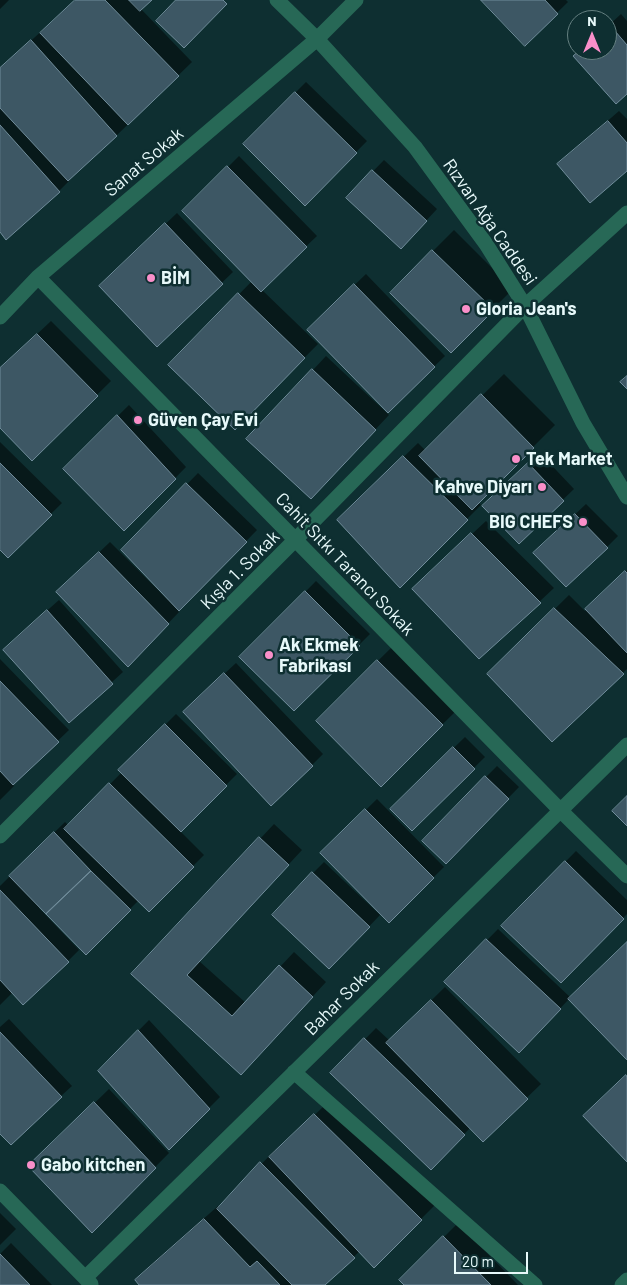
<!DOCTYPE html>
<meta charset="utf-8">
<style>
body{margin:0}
#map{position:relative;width:627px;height:1285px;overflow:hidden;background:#0e2f31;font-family:Barlow,sans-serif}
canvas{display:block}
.north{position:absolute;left:567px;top:10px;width:50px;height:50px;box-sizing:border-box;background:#0e2f31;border:1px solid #658081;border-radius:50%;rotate:0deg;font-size:14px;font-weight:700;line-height:20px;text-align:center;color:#e7f9fa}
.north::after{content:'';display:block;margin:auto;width:18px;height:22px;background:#f98fc9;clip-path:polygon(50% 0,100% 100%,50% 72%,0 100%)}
.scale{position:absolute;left:454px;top:1252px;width:74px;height:22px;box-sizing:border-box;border:2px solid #e7f9fa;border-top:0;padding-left:6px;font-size:15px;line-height:18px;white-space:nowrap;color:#e7f9fa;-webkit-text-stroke:4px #0e2f31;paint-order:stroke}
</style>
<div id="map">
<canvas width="627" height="1285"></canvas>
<div class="north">N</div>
<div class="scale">20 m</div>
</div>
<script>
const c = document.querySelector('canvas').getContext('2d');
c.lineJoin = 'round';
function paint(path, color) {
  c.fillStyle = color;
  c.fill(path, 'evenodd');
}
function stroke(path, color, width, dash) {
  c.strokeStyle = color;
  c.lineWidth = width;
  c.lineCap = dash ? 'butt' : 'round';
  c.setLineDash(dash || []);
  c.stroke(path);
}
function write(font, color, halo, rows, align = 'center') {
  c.font = font + ' Barlow,sans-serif';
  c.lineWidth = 5;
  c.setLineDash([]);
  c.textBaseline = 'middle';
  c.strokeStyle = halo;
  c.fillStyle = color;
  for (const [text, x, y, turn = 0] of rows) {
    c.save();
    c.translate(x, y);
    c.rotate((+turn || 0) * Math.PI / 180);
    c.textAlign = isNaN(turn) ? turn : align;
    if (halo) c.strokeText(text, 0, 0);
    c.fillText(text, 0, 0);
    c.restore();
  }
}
paint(new Path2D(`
 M0,0H9L0,9Z
 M76,0H150L141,9L192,62L116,136L69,178L70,180L59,191L6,238L0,230V69L46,27L47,28Z
 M483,0H566L568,2L525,44Z
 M621,14L627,21V93L581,50H607V27Z
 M306,82L367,141L305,204L244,144Z
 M619,111L627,119V169L558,164Z
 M239,156L317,236L261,289L318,344L235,428L170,365L252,281L184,211Z
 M384,160L437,209L411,237L347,198Z
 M177,213L233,272L157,345L112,275Z
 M454,230L513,289L451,351L392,292Z
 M366,274L445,356L388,411L308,330Z
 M51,321L111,381L32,459L0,426V369Z
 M326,356L389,415L325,483L313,370Z
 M504,374L555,425L478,502L481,505L400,586L353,506L418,443L426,451Z
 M129,405L186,467L124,530L64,469Z
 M0,442L62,503L8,556L0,548Z
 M540,453L574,489L519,542L495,495Z
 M198,473L257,530L178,611L179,612L139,654L69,581L110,542L168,600L169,599L123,550Z
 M586,504L618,536L607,547L546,542Z
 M486,521L554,588L479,658L428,575Z
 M627,570V669L552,740L489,674L569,595L585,611Z
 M316,581L370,634L294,710L241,657Z
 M59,600L123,672L69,721L15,639Z
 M392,647L456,711L381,785L317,721Z
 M0,659L69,730L13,784L14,786L0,800Z
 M236,663L323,754L312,765L195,701Z
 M176,714L237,774L180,831L204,855L149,910L139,900L86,953L40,907L39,908L79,950L68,961L13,992L0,1005V886L65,822L69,826L122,772L120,770Z
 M465,737L485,757L412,829L391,809Z
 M497,766L519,787L446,862L486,777Z
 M377,799L444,867L389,921L322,853Z
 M274,824L302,850L199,961L246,1003L294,952L326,982L254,1060L133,974Z
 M576,851L627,900V914L561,981L503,925Z
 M324,862L380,915L340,957L313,873Z
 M498,929L571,998L627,944V1058L570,998L530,1040L446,982Z
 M445,987L541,1084L483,1140L471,1127L431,1168L332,1073L376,1028L390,1041Z
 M9,1019L72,1086L61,1096L0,1132V1027Z
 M149,1020L220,1097L169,1148L99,1071Z
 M109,1089L169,1153L92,1231L30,1166Z
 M329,1101L435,1205L374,1266L360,1251L323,1285H141L136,1280L150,1266L218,1206L220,1207L275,1150L277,1152Z
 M0,1213L16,1229L0,1245Z
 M458,1223L518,1285H406L401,1280Z
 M11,1243L52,1285H0V1254Z`), '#0007');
const building = new Path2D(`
 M75,0H105L179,76L128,125L40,33Z
 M129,0H152L140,11Z
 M176,0H223L227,4L184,48L156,21Z
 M481,0H545L558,14L525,46Z
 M609,24L627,45V94L616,104L573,56L580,50H607V26Z
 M31,40L117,136L68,181L0,108V68Z
 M295,92L357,153L305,206L243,144Z
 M608,121L627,143V171L590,203L557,164Z
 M0,125L60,192L6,240L0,232Z
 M227,166L307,247L261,292L182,211Z
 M372,170L427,221L401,249L346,198Z
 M165,223L223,284L157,347L99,286Z
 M432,250L494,310L451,353L390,293Z
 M354,284L435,367L388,413L307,330Z
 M238,293L305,358L235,430L168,365Z
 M37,334L98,396L32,461L0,428V368Z
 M312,369L376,430L311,499L246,439Z
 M627,376V389L620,382Z
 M481,394L534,448L472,510L419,456Z
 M117,415L176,479L124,531L63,469Z
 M403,456L468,520L400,588L337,520Z
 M0,463L52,515L8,558L0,550Z
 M528,463L564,501L519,544L482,506Z
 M186,483L247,542L179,611L121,550Z
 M575,514L608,548L566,587L533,553Z
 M471,533L541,603L479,659L412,589Z
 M99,552L169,624L128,667L56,592Z
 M625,571L627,573V653L585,609Z
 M305,591L360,646L294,711L239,657Z
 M554,608L624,674L552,742L487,674Z
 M47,610L113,684L69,723L3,650Z
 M377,660L443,725L381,787L316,721Z
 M224,673L313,766L271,806L183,712Z
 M0,681L59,742L13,785L0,771Z
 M165,724L227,786L181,832L118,770Z
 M453,747L475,769L412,831L390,809Z
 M485,776L509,799L446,864L422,841Z
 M109,783L194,867L149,912L64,829Z
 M627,796V826L612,811Z
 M365,809L434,878L389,923L320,853Z
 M54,832L91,871L46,914L9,876Z
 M259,837L289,865L187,975L232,1016L279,965L313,997L241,1075L131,974Z
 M565,861L624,919L561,983L501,926Z
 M91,871L131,910L86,955L46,914Z
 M312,872L370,927L329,969L272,915Z
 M0,890L69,962L23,1005L0,980Z
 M486,939L561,1009L519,1053L444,982Z
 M627,942V1060L568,999Z
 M431,1000L528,1099L483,1142L386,1043Z
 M138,1030L210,1109L169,1150L98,1071Z
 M0,1032L62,1097L11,1145L0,1134Z
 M364,1038L465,1135L431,1170L330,1073Z
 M626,1075L627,1077V1162L583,1116Z
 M94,1102L156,1168L92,1233L28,1166Z
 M314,1114L422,1220L374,1268L269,1157Z
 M260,1162L355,1258L325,1285H292L217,1209Z
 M204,1219L250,1267L257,1261L280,1285H139L135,1280Z
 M443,1236L491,1285H404L399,1280Z
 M0,1254L30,1285H0Z`);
paint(building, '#3d5764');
stroke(building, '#718d9b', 1);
stroke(new Path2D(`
 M277,0L317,39L415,147L486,244L525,306L583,423L627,497
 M38,277L560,810L627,876
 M0,317L38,277L317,39L356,0
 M0,836L295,540L525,306L627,213
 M294,1072L535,1285
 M0,1191L91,1284
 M85,1278L627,745
 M622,1285L627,1280`), '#276856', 15);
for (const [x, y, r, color] of [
 [151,278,5,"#f98fc9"],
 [466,309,5,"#f98fc9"],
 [138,420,5,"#f98fc9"],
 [516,459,5,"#f98fc9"],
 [542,487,5,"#f98fc9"],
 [583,522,5,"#f98fc9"],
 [269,655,5,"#f98fc9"],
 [31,1165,5,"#f98fc9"]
]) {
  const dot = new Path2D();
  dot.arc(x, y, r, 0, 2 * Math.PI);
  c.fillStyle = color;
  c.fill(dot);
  stroke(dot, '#0e2f31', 2);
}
write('18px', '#e7f9fa', '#0e2f31', [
 ["Sanat Sokak",144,162,-40],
 ["Rızvan Ağa Caddesi",490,222,55],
 ["Cahit Sıtkı Tarancı Sokak",345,564,46],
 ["Kışla 1. Sokak",240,570,-45],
 ["Bahar Sokak",342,998,-45]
]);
write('bold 18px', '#e7f9fa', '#0e2f31', [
 ["BİM",161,278],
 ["Gloria Jean's",476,309],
 ["Güven Çay Evi",148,420],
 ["Tek Market",526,459],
 ["Kahve Diyarı",532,487,"right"],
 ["BIG CHEFS",573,522,"right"],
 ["Ak Ekmek",279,645],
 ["Fabrikası",279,666],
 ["Gabo kitchen",41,1165]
], 'left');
</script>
